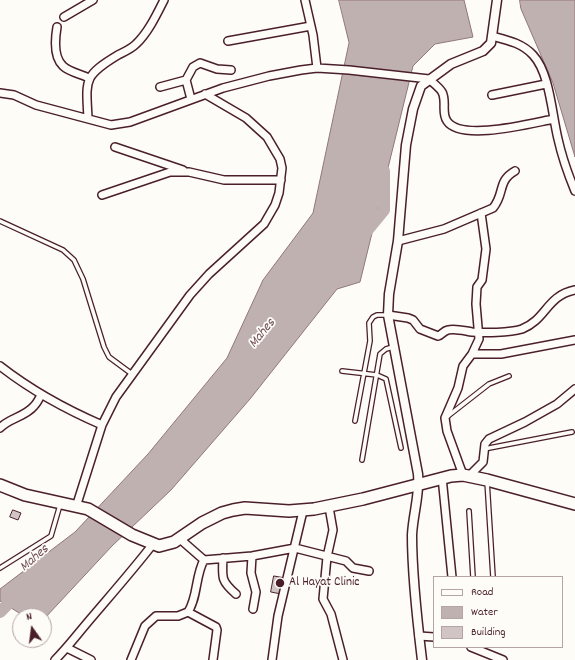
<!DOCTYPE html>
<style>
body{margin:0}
#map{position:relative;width:575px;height:660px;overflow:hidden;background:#fdfcf7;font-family:Dekko,sans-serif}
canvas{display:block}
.legend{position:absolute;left:433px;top:576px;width:130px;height:72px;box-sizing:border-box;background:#fdfcf7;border:1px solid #b5a4a5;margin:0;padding:5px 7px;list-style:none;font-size:12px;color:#4a1f2b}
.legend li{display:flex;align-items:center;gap:8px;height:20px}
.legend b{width:20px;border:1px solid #b5a4a5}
.north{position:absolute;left:12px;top:608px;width:40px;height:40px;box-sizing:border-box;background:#fdfcf7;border:1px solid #b5a4a5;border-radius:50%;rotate:346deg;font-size:11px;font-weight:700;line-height:16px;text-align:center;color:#4a1f2b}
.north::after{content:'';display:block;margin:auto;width:14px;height:18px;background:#4a1f2b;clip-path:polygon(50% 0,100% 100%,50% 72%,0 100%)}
</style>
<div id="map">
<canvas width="575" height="660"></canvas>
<ul class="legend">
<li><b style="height:5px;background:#fdfcf7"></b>Road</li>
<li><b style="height:11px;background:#c0b1b1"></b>Water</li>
<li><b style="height:11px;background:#d0c5c4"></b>Building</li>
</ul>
<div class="north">N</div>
</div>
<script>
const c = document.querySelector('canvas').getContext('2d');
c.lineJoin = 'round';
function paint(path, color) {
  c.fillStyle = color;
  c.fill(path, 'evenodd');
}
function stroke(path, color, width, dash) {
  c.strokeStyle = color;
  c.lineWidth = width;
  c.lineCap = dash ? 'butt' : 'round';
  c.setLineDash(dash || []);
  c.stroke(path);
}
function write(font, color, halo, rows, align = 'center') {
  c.font = font + ' Dekko,sans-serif';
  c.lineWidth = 3.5;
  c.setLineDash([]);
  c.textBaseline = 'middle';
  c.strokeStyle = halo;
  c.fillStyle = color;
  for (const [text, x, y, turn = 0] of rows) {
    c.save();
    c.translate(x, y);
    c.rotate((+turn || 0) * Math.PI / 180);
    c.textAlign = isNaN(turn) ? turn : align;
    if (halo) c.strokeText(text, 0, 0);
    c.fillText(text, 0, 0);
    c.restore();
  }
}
const water = new Path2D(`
 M339,0H464L473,37L435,44L413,66L360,282L337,289L250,399L171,490L112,546L44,619V616H24L0,601V589L75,532L148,454L227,358L263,280L313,213L349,43Z
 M520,0H575V157L553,83L521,9Z`);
paint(water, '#c0b1b1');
stroke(water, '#91777b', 1);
stroke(new Path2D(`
 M366,232L384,210V171
 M0,612L19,593`), '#c0b1b1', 12);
const building = new Path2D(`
 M13,510L21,513L18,520L10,517Z
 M274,576L285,578L281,594L271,592Z`);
paint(building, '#d0c5c4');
stroke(building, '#4a1f2b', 1);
const service = new Path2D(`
 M0,221L63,250L74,260L83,279L104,347L109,357L132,374
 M342,371L377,375L386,379L401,448
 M448,416L489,384L509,376
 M355,421L370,341L369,323L373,317L377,315H388
 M484,449L572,432
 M362,460L380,354L386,349L393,347
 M487,481L493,577
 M469,511L473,577
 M0,568L51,536L60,505`);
const minor = new Path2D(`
 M305,0L313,35L317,68
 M64,17L93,0
 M57,27C55,39 53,57 63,66C69,72 81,74 89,78
 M492,36C507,40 522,43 533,55C550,73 552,115 558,139C562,157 568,174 575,191
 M228,41L311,26
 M186,80L191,99
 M160,87L186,80L193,67L200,63L217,69L231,70
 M0,93L14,95L36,105L111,125L130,122L223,88L269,76L301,70L317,68L349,70L429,79C433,83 439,87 442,92C447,101 441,113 447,121C461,142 532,123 554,119
 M492,95L546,84
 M88,118C86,80 83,76 118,55C124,52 131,49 136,44C148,33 157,14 164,0
 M115,147L183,170
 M102,195L170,172H189L224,180H281
 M398,241L444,229L493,208C505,194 497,181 515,171
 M388,315L408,318L413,320L420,329L438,336C442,335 443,331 448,330C455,328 465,331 472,332C485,333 509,333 522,329C547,319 546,296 575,290
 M472,354H501L575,340
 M0,366C32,391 65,409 102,425
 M0,428C9,418 25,417 34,406C37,403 39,399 41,395
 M463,475L447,431L445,418L458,388L463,366L472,354L479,339L476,304L477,287L482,280L486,249L481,213
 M469,476L483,462L485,444L489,439L525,422L557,404L575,389
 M442,477L452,577
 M76,507L102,425L116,397L190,295L209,274L264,224L275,205L279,193L282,168L280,159L267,137L246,118L205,94
 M329,507L333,530L327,557L323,599L331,614L343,660
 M180,539L204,560
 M252,556L251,573L256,592L253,609
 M223,558C222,578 221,581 236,594
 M188,612L216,627L217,630L213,660
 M419,636L434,637
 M471,647L503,660
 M67,648L91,660
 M55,660C67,648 76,636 87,623C109,597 132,571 153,544
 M131,660L145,626L156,616H178L188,612C198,597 195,576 204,560L252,556L295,548L346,561L353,568L369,571
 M272,660L278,616L303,511`);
const tertiary = new Path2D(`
 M422,660C417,619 412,576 412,535C413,514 420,494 418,474L388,315L389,294L398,241L406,145L413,109L421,86L451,64L483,51L491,43L497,0`);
const trunk = new Path2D(`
 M0,485L25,495L88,509L132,535L159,546L174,542L202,523L222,513L233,510L245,508L289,511L314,509L363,499L451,476L463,475L487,480L575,504`);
stroke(service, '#4a1f2b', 6);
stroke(minor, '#4a1f2b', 10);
stroke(tertiary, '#4a1f2b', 11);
stroke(trunk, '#4a1f2b', 14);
stroke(service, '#fdfcf7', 3.5);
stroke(minor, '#fdfcf7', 7);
stroke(tertiary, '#fdfcf7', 8);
stroke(trunk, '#fdfcf7', 11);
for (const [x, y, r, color] of [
 [280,583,5,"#4a1f2b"]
]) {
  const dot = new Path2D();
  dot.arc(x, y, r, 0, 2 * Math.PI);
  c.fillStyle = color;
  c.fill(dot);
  stroke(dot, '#fdfcf7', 1.5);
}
write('13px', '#4a1f2b', '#fdfcf7', [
 ["Al Hayat Clinic",289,583]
], 'left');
write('italic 14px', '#73525a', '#fdfcf7', [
 ["Mahes",263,334,-51],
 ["Mahes",35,559,-41]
]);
</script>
